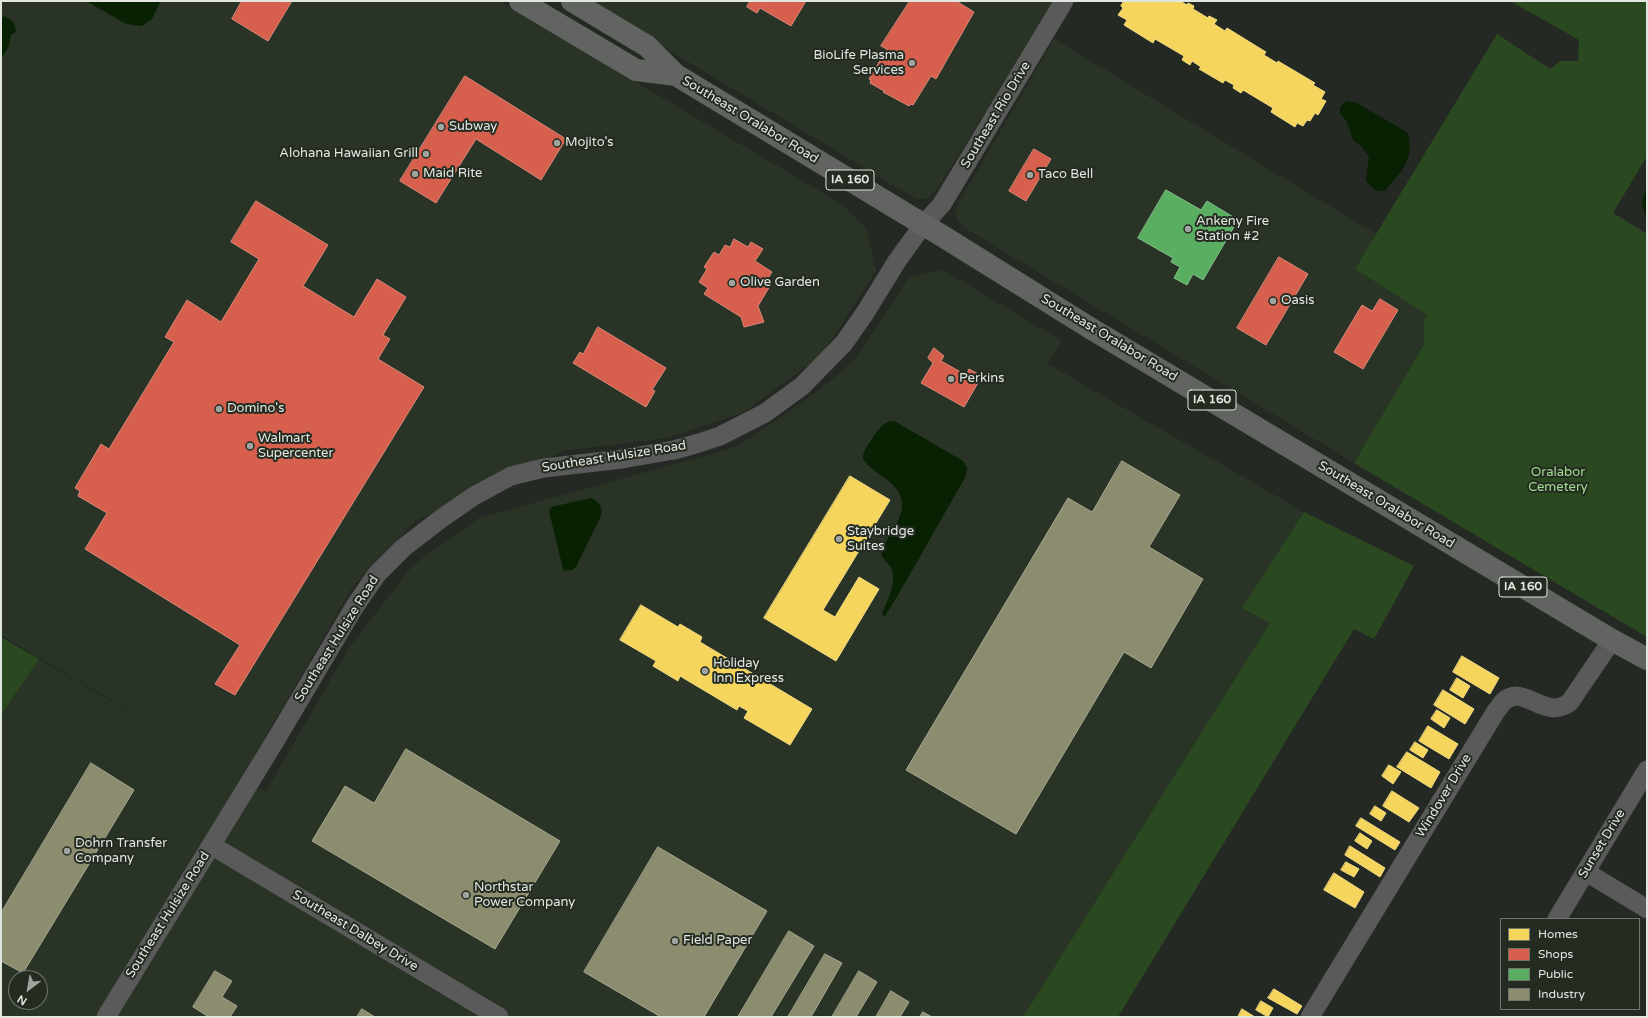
<!DOCTYPE html>
<style>
body{margin:0}
#map{position:relative;width:1648px;height:1018px;overflow:hidden;background:#252923;font-family:"Varela Round",sans-serif}
canvas{display:block}
.frame{position:absolute;inset:0;border:2px solid #e1e6e0;pointer-events:none}
.legend{position:absolute;left:1500px;top:918px;width:140px;height:92px;box-sizing:border-box;background:#242b21;border:1px solid #70766d;margin:0;padding:5px 7px;list-style:none;font-size:12px;color:#e1e6e0}
.legend li{display:flex;align-items:center;gap:8px;height:20px}
.legend b{width:20px;border:1px solid #70766d}
.north{position:absolute;left:8px;top:970px;width:40px;height:40px;box-sizing:border-box;background:#242b21;border:1px solid #70766d;border-radius:50%;rotate:211deg;font-size:11px;font-weight:700;line-height:16px;text-align:center;color:#e1e6e0}
.north::after{content:'';display:block;margin:auto;width:14px;height:18px;background:#9fa49e;clip-path:polygon(50% 0,100% 100%,50% 72%,0 100%)}
</style>
<div id="map">
<canvas width="1648" height="1018"></canvas>
<div class="frame"></div>
<ul class="legend">
<li><b style="height:11px;background:#f6d55c"></b>Homes</li>
<li><b style="height:11px;background:#d6604d"></b>Shops</li>
<li><b style="height:11px;background:#5aae61"></b>Public</li>
<li><b style="height:11px;background:#8c8c6e"></b>Industry</li>
</ul>
<div class="north">N</div>
</div>
<script>
const c = document.querySelector('canvas').getContext('2d');
c.lineJoin = 'round';
function paint(path, color) {
  c.fillStyle = color;
  c.fill(path, 'evenodd');
}
function stroke(path, color, width, dash) {
  c.strokeStyle = color;
  c.lineWidth = width;
  c.lineCap = dash ? 'butt' : 'round';
  c.setLineDash(dash || []);
  c.stroke(path);
}
function write(font, color, halo, rows, align = 'center') {
  c.font = font + ' "Varela Round",sans-serif';
  c.lineWidth = 4;
  c.setLineDash([]);
  c.textBaseline = 'middle';
  c.strokeStyle = halo;
  c.fillStyle = color;
  for (const [text, x, y, turn = 0] of rows) {
    c.save();
    c.translate(x, y);
    c.rotate((+turn || 0) * Math.PI / 180);
    c.textAlign = isNaN(turn) ? turn : align;
    if (halo) c.strokeText(text, 0, 0);
    c.fillText(text, 0, 0);
    c.restore();
  }
}
paint(new Path2D(`
 M1,1H499L843,205L867,229L876,271L821,356L742,413L667,438L563,451L415,521L352,588L242,777L266,791L349,648L413,565L479,518L737,447L814,394L853,362L909,277L943,270L1062,341L1048,364L1304,512L1243,608L1270,623L1023,1017H1V715L39,659L236,774L1,635ZM16,978H40V1002H16Z
 M587,1H1056L937,189L927,199H918L908,194Z
 M1054,39L1376,234L1355,269L1427,315L1424,343L1354,463L965,228L959,223L955,214L958,204Z`), '#2a3426');
paint(new Path2D(`
 M1510,1H1647V156L1613,213L1647,234V637L1354,463L1424,344V321L1427,315L1355,269L1497,34L1550,69L1560,61H1578L1579,40Z
 M1304,512L1414,566L1374,639L1354,629L1118,1017H1023L1270,623L1242,608Z
 M1,637L39,659L1,715Z`), '#2a4920');
paint(new Path2D(`
 M86,1H161L152,19L142,26L126,24Z
 M4,16C12,20 16,24 16,32L11,35L9,46L1,59V19Z
 M1346,101L1357,103L1408,133C1414,163 1402,169 1385,191H1376L1366,181L1369,157L1361,146L1353,140L1347,122L1340,113V107Z
 M890,421L896,422L963,461L967,467L966,476C939,522 914,569 886,615L883,616L882,613C888,601 896,583 892,569C889,563 883,560 881,554C885,537 903,522 902,503C901,480 866,472 863,457C863,452 868,445 871,440C876,433 881,424 890,421Z
 M591,498C600,502 603,507 601,516L576,567L572,570L565,571L563,569L549,511L551,507Z`), '#082103');
const homes = new Path2D(`
 M1124,1H1180L1187,5L1188,3L1194,6L1193,9L1208,18L1209,16L1217,20L1214,24L1225,31L1227,28L1266,52L1264,55L1277,63L1278,61L1315,83L1313,85L1325,92L1321,99L1326,101L1318,115L1315,113L1310,121L1307,120L1303,126L1297,123L1295,127L1271,112L1273,108L1243,90L1241,93L1233,88L1234,85L1225,80L1223,83L1199,69L1201,67L1192,61L1190,65L1182,60L1184,56L1155,39L1153,43L1124,25L1127,20L1118,15L1123,8L1121,6Z
 M850,476L890,500L823,610L835,617L859,577L879,589L836,661L764,618Z
 M641,605L678,627L680,624L702,637L700,642L812,709L790,745L744,718L748,711L739,706L737,710L680,676L678,681L653,666L656,661L620,640Z
 M1462,656L1499,678L1490,694L1453,672Z
 M1457,678L1470,686L1463,698L1450,690Z
 M1443,690L1474,709L1465,724L1434,705Z
 M1437,710L1450,718L1444,728L1431,719Z
 M1428,726L1458,744L1449,759L1419,741Z
 M1415,742L1428,750L1423,758L1410,750Z
 M1407,752L1440,772L1431,788L1397,767Z
 M1389,765L1401,772L1393,784L1382,776Z
 M1392,791L1419,808L1409,822L1383,806Z
 M1375,806L1386,813L1381,821L1370,814Z
 M1361,818L1400,842L1395,850L1356,826Z
 M1360,833L1372,841L1367,849L1355,841Z
 M1350,846L1385,868L1380,877L1345,855Z
 M1346,862L1359,869L1354,877L1341,870Z
 M1334,873L1364,892L1355,908L1324,890Z
 M1274,989L1302,1006L1297,1014L1268,998Z
 M1261,1001L1273,1008L1268,1017L1256,1010Z
 M1242,1009L1255,1017H1238Z`);
paint(homes, '#f6d55c');
stroke(homes, '#f0da84', 1);
const shops = new Path2D(`
 M242,1H292L268,41L232,19Z
 M750,1H806L791,26L760,8L757,13L747,7Z
 M910,1H956L974,12L936,79L931,76L913,105L911,104L909,106L883,92L884,91L870,83L871,80L869,79L887,49L881,46Z
 M465,76L566,139L541,180L476,139L436,203L400,181Z
 M1034,149L1051,159L1026,201L1009,191Z
 M256,201L328,245L303,286L354,317L377,279L406,297L383,335L390,339L378,359L424,387L235,695L215,684L240,645L85,549L107,513L78,496L80,491L75,488L101,444L109,449L174,342L165,337L187,300L221,322L259,259L231,242Z
 M734,239L748,247L751,242L763,249L755,261L772,272L765,283L770,286L758,306L764,322L744,327L741,317L704,294L708,288L699,282L707,269L704,267L714,252L719,255L725,245L730,247Z
 M1279,257L1308,274L1266,345L1237,328Z
 M1380,299L1398,310L1363,369L1334,352L1362,305L1372,311Z
 M598,327L666,368L652,390L655,391L646,407L573,363L580,352L583,354Z
 M934,348L944,356L941,361L966,375L969,369L982,376L964,407L921,383L933,363L928,358Z`);
paint(shops, '#d6604d');
stroke(shops, '#d98879', 1);
const public = new Path2D(`
 M1166,190L1201,210L1207,201L1238,220L1203,280L1193,274L1187,285L1174,278L1180,267L1171,262L1173,258L1138,238Z`);
paint(public, '#5aae61');
stroke(public, '#82bf87', 1);
const industry = new Path2D(`
 M1122,461L1180,495L1149,547L1203,579L1151,668L1124,652L1016,834L906,770L1068,498L1092,512Z
 M406,749L560,841L495,949L312,841L345,786L374,803Z
 M91,763L134,790L23,973L1,961V913Z
 M658,847L767,911L704,1017H661L584,972Z
 M789,931L814,946L771,1017H738Z
 M825,954L842,963L811,1017H788Z
 M215,971L232,981L222,997L237,1006L230,1017H209L193,1007Z
 M859,971L877,982L856,1017H832Z
 M891,991L909,1002L900,1017H876Z
 M362,1009L375,1017H357Z
 M923,1012L932,1017H920Z`);
paint(industry, '#8c8c6e');
stroke(industry, '#a6a790', 1);
stroke(new Path2D(`
 M1647,192L1644,204L1647,213`), '#082103', 4);
stroke(new Path2D(`
 M211,845L499,1017
 M1586,872L1647,909
 M1557,919L1647,770
 M106,1017L275,741L355,606L377,574L403,548L442,518L474,496L511,476L544,468L622,459L674,450L699,443L720,436L765,413L802,386L844,343L865,313L897,261L923,225L942,204L1064,1
 M1310,1017L1496,711C1499,708 1501,704 1504,701C1525,683 1544,722 1570,702L1612,640`), '#595a59', 19);
stroke(new Path2D(`
 M520,1L636,70L676,75
 M572,1L647,46L676,75L944,237L1090,328L1612,640L1647,659`), '#616460', 22);
for (const [x, y, r, color] of [
 [912,63,4,"#9fa49e"],
 [441,127,4,"#9fa49e"],
 [557,143,4,"#9fa49e"],
 [426,154,4,"#9fa49e"],
 [415,174,4,"#9fa49e"],
 [1030,175,4,"#9fa49e"],
 [1188,229,4,"#9fa49e"],
 [732,283,4,"#9fa49e"],
 [1273,301,4,"#9fa49e"],
 [951,379,4,"#9fa49e"],
 [219,409,4,"#9fa49e"],
 [250,446,4,"#9fa49e"],
 [839,539,4,"#9fa49e"],
 [705,671,4,"#9fa49e"],
 [67,851,4,"#9fa49e"],
 [466,895,4,"#9fa49e"],
 [675,941,4,"#9fa49e"]
]) {
  const dot = new Path2D();
  dot.arc(x, y, r, 0, 2 * Math.PI);
  c.fillStyle = color;
  c.fill(dot);
  stroke(dot, '#242b21', 1.5);
}
for (const [x, y, w] of [
 [850,180,48],
 [1212,400,48],
 [1523,587,48]
]) {
  const box = new Path2D();
  box.roundRect(x - w / 2, y - 10, w, 20, 3);
  c.fillStyle = '#242b21';
  c.fill(box);
  stroke(box, '#e1e6e0', 1);
}
write('bold 12px', '#e1e6e0', null, [
 ["IA 160",850,180],
 ["IA 160",1212,400],
 ["IA 160",1523,587]
]);
write('13px', '#e1e6e0', '#242b21', [
 ["BioLife Plasma",904,56,"right"],
 ["Services",904,71,"right"],
 ["Subway",449,127],
 ["Mojito's",565,143],
 ["Alohana Hawaiian Grill",418,154,"right"],
 ["Maid Rite",423,174],
 ["Taco Bell",1038,175],
 ["Ankeny Fire",1196,222],
 ["Station #2",1196,237],
 ["Olive Garden",740,283],
 ["Oasis",1281,301],
 ["Perkins",959,379],
 ["Domino's",227,409],
 ["Walmart",258,439],
 ["Supercenter",258,454],
 ["Staybridge",847,532],
 ["Suites",847,547],
 ["Holiday",713,664],
 ["Inn Express",713,679],
 ["Dohrn Transfer",75,844],
 ["Company",75,859],
 ["Northstar",474,888],
 ["Power Company",474,903],
 ["Field Paper",683,941]
], 'left');
write('13px', '#e1e6e0', '#242b21', [
 ["Southeast Rio Drive",996,115,-59],
 ["Southeast Oralabor Road",750,120,31],
 ["Southeast Oralabor Road",1109,338,31],
 ["Southeast Hulsize Road",614,457,-9],
 ["Southeast Oralabor Road",1386,505,31],
 ["Southeast Hulsize Road",337,639,-58],
 ["Windover Drive",1444,796,-59],
 ["Sunset Drive",1602,844,-59],
 ["Southeast Hulsize Road",168,915,-58],
 ["Southeast Dalbey Drive",355,931,31]
]);
write('13px', '#a3dc91', '#242b21', [
 ["Oralabor",1558,473],
 ["Cemetery",1558,488]
]);
</script>
